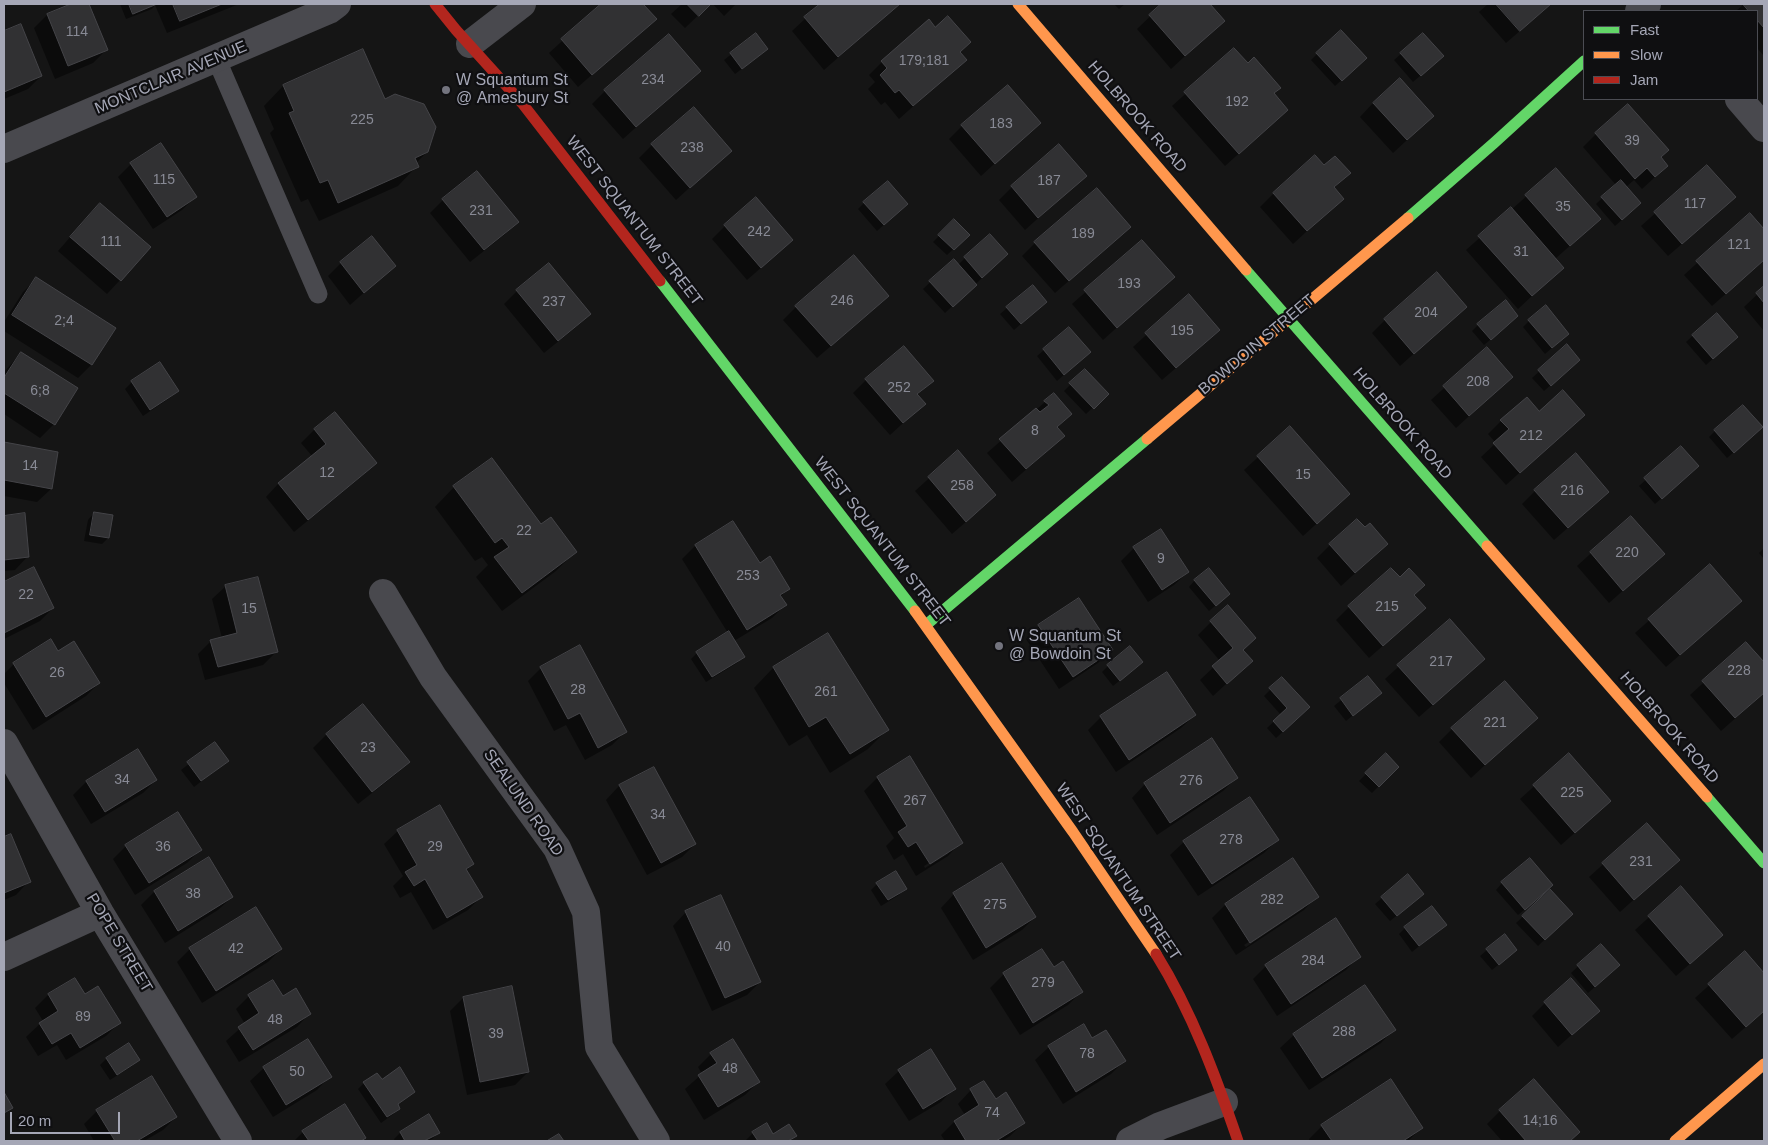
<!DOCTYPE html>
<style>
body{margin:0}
#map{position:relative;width:1768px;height:1145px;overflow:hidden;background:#151515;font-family:Helvetica,sans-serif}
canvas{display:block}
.frame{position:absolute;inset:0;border:5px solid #a5a7b6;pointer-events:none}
.legend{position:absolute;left:1583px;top:10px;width:175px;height:90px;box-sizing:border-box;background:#0f0f11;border:1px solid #4b4c53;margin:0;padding:6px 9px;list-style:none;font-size:15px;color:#a5a7b6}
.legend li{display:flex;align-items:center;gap:10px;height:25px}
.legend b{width:25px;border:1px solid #4b4c53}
.scale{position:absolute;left:10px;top:1112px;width:110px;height:22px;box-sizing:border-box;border:2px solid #a5a7b6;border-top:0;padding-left:6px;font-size:15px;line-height:18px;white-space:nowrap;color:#a5a7b6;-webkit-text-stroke:4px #0f0f11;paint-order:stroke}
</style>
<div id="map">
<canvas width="1768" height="1145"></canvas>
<div class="frame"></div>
<ul class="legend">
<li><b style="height:6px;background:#63d668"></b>Fast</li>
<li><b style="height:6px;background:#ff974d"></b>Slow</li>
<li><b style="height:6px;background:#b3261e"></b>Jam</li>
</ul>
<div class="scale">20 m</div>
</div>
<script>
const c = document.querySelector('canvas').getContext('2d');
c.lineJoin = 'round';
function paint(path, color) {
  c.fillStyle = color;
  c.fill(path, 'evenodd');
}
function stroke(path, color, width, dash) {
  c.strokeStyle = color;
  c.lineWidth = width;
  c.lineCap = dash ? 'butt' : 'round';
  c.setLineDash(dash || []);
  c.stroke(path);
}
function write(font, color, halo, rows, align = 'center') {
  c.font = font + ' Helvetica,sans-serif';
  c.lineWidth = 4.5;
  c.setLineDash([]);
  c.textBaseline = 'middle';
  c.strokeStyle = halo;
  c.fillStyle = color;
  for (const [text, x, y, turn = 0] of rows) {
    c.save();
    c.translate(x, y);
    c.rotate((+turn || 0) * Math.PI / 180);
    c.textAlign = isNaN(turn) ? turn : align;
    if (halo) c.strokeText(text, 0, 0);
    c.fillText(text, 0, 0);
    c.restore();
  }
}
paint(new Path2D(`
 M74,4H88L106,50L93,63L55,79L34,28L47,15Z
 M120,4H239L167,33L155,5L152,9L126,19Z
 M603,4H642L655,19L578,87L549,53Z
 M682,4H710L685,28L671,14Z
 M713,4H736L724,16Z
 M821,4H899L824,70L792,31Z
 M1114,4H1125L1119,9Z
 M1163,4H1208L1223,21L1171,69L1137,29Z
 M1488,4H1551L1506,43L1479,12Z
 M1744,4H1764V56L1757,48V11H1736Z
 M20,26L41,76L28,89L4,99V33Z
 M756,35L760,55L735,74L724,60Z
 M1423,35L1436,62L1413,82L1394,60Z
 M1234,50L1273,94V123L1225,166L1172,106Z
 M363,51L384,100L427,152L416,163L417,166L398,186L319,221L308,199L301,202L270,133L274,129L264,106L283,86Z
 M959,53L965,60L899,119L885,102L881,105L868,89L875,82L869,75L882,62Z
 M1317,54L1359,64L1335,86L1311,60Z
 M700,70L623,139L592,104L605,91Z
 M1373,103L1419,129L1393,153L1360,117Z
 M1039,123L981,176L949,139L962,126Z
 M1596,134L1659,158L1667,166L1642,189L1634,180L1626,187L1633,210L1615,226L1596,204L1616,185L1583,147Z
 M652,145L730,151L676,200L639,158Z
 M131,164L196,196L182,210L153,229L118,177Z
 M1324,167L1349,173L1334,188L1343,198L1293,244L1260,207L1273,194Z
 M1707,167L1721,210L1668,256L1641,226Z
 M1556,170L1600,219L1555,259L1562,268L1518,309L1466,250Z
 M1085,176L1025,230L999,200L1012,187Z
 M443,200L517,222L504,235L470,262L430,213Z
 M864,203L907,204L877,231L858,209Z
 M1750,215L1764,231V260L1712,306L1684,275Z
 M87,218L120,280L107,294L58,251Z
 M954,221L968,235L947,255L933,242Z
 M725,226L778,253L747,280L712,239Z
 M1130,227L1055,293L1022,256L1035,243Z
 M372,238L394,266L350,305L328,276L341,263Z
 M1142,242L1173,277L1103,340L1072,304Z
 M965,258L1000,261L945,313L923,289L954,260L958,265Z
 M36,279L114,329L91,365L78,378L4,331V322L23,292Z
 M1764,288V331L1744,307Z
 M517,291L590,314L576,327L544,353L504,304Z
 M1189,296L1205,343L1162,380L1133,347Z
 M796,307L874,309L817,358L783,320Z
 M1466,307L1400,366L1372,333L1385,320Z
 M1007,308H1039L1014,330L1000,314Z
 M1716,314L1730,343L1706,365L1686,342Z
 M1529,321L1561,340L1545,354L1523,327Z
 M1510,323L1484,345L1472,331L1478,325Z
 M1069,329L1083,358L1057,381L1037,356Z
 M1567,346L1572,366L1544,391L1532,378Z
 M1487,349L1512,377L1456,428L1431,400Z
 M21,353L76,389L54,424L40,438L4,414V372Z
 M159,364L177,391L171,397L143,416L125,389L132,382Z
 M1085,370L1107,394L1086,414L1064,391Z
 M866,380H932L917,395L924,404L890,435L853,393Z
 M1045,402L1071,414L1057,428L1064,436L1012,482L987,453Z
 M1539,413L1583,415L1506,485L1481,457L1496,443L1488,434L1501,421Z
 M335,414L375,463L362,476L294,532L266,497L279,483L312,456L301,443L314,430Z
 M1290,428L1335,507L1303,536L1244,470Z
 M1715,431L1755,434L1727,458L1709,437Z
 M4,443L57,453L51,489L37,502L4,496Z
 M1681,448L1691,472L1655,504L1639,486Z
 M958,452L982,508L952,534L915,491Z
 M454,487L540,526L575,552L556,571L502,611L476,577L488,565L482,557L475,561L435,507Z
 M1535,491L1594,505L1554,540L1522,504Z
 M94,513L108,538L102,544L84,541L88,520Z
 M23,515L28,556L15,570L4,571V517Z
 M1631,517L1664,554L1609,603L1577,566Z
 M733,522L759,565L789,588L780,597L785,605L772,618L734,641L743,656L737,663L706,682L691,659L697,653L728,633L682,559L695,546Z
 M1365,529L1373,557L1341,586L1317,558L1330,545Z
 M1134,548L1188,572L1174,585L1148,602L1121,561Z
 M1764,548V559L1759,553Z
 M1710,566L1727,614L1666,667L1635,633Z
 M34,569L53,608L40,621L4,639V583Z
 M1195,580L1222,600L1209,611L1189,587Z
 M226,586L276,652L263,665L205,680L198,654L211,641L222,638L212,599Z
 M1413,595L1411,621L1369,658L1336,620L1349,607Z
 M1450,620L1470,672L1419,717L1385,679Z
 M1211,622L1251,661L1213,696L1200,680L1220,661L1198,635Z
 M1039,626L1111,650L1098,663L1059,689L1026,639Z
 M828,635L887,730L868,749L830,773L807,735L789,746L754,688L773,668Z
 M51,641L58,653L99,683L86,696L33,730L4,683V674L14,664Z
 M1746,644L1764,664V693L1721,731L1690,695Z
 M1108,666L1135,668L1113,686L1102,672Z
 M541,668L625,732L612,745L585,760L566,725L554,731L528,681Z
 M1282,678L1302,714L1276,738L1267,728L1281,715L1264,696Z
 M1368,678L1380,693L1346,721L1334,706Z
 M363,706L408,762L395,775L358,804L313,748L326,735Z
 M1195,715L1181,728L1116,772L1088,730L1101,717Z
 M1536,718L1471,778L1439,742L1452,729Z
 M215,744L227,761L194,787L181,770Z
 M138,750L156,780L143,793L91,824L73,795L86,782Z
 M1385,755L1398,767L1372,793L1359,781Z
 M1569,755L1596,814L1561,845L1520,799Z
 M654,768L695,844L682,857L647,875L606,800L619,786Z
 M877,778L961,842L948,856L916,876L903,854L894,860L886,846L894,838L864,791ZM948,851V854L925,868L924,866Z
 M1236,778L1223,791L1157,835L1132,798L1145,784Z
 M1249,798L1277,840L1264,853L1198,896L1170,855L1184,842Z
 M1647,825L1678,860L1620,912L1589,877Z
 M398,831L472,864L466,871L481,897L468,910L433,930L411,892L400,898L393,886L403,876L384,844Z
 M10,836L29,881L16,895L4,900V838Z
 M126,846L200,850L187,863L135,895L113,859Z
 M208,859L232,897L218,910L165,943L141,905L154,892Z
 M1293,860L1317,896L1304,910L1236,955L1212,918L1225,905ZM1304,905V908L1246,947L1244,945Z
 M1002,864L1035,917L1022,930L973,960L941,908L954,894Z
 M1502,883L1548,889L1571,914L1538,946L1516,923L1543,898L1541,896L1518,915L1496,890Z
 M877,884L905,888L899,895L881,906L871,890Z
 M1681,888L1708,948L1676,976L1635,930Z
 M1382,898L1416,900L1390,921L1375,904Z
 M686,912L760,982L747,995L712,1011L673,926Z
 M1445,925L1412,952L1399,934L1405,928Z
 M1601,945L1612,972L1588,993L1571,973Z
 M190,949H281L268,962L202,1003L177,962Z
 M1487,950H1516L1492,970L1480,956Z
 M1042,951L1054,969L1081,992L1068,1005L1020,1035L990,988L1004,974Z
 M1745,953L1764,975V1011L1732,1039L1695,998Z
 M1359,956L1346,970L1277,1016L1253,979L1266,966Z
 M48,995L84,996L119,1023L106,1036L66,1060L57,1045L38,1056L26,1037L43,1021L35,1008Z
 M249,996L283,998L310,1013L297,1027L239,1062L226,1041L245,1024L236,1009Z
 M463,998L528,1072L515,1085L467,1095L450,1011Z
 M1545,1003L1598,1011L1558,1047L1532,1016Z
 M1083,1026L1092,1040L1124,1061L1111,1074L1063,1104L1035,1060L1049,1047Z
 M1394,1029L1381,1043L1309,1090L1280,1048L1294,1035Z
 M128,1045L138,1060L132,1066L110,1080L100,1065L106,1059Z
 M931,1051L954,1088L941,1102L909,1121L885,1084L899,1071Z
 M711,1054L758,1082L745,1095L704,1120L685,1089L702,1074L698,1067Z
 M264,1068L330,1076L317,1090L273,1117L250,1081Z
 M381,1081L414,1092L397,1105L399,1109L392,1115L381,1123L358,1089L364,1083Z
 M971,1090L995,1101L1023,1123L1010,1136L1002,1141H945L941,1135L954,1122L965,1115L958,1104Z
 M97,1111L176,1117L163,1130L144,1141H94L84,1124Z
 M1500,1111L1579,1132L1569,1141H1502L1487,1124Z
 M429,1116L438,1133L432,1139L428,1141H395L394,1139L400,1133Z
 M1322,1126L1421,1128L1408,1141H1310L1309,1139Z
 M303,1132L365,1138L361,1141H294Z
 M753,1133L773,1135L795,1136L790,1141H745Z`), '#0007');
const building = new Path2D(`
 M71,4H89L108,50L68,66L47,14Z
 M129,4H157L133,14Z
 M173,4H222L180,21Z
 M601,4H643L657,19L592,75L561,39Z
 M687,4H711L699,16Z
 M820,4H900L838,57L804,17Z
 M1161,4H1210L1225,21L1185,56L1149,15Z
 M1496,4H1551L1520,31Z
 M1743,4H1764V28L1757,20V11H1749Z
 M948,16L971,42L960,52L967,60L913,106L899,90L895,93L880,75L887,68L881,61L929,19L935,27Z
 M21,24L42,76L4,92V31Z
 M1341,30L1367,58L1342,81L1316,53Z
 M756,33L768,49L742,69L730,53Z
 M1423,33L1444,56L1421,76L1400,53Z
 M669,34L701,71L636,127L604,90Z
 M1234,48L1248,63L1254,57L1281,88L1274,93L1288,110L1239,154L1184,92Z
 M363,49L385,99L395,94L424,104L436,127L428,152L415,158L419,167L338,203L328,180L320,183L289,113L294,111L283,85Z
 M1400,78L1434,116L1407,140L1373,103Z
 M1008,85L1041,123L995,164L961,125Z
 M1628,104L1669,150L1661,157L1668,166L1655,177L1647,168L1635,179L1595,133Z
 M694,107L732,151L690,188L651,144Z
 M161,143L197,197L167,217L130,163Z
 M1059,144L1087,176L1038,218L1011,186Z
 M1315,155L1324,165L1335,156L1351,173L1334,187L1344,199L1307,231L1273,193Z
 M1707,165L1736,197L1682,244L1654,212Z
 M1556,168L1601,219L1570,246L1525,195Z
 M477,171L519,222L484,250L442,199Z
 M1621,180L1641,203L1622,220L1601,197Z
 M888,181L908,204L884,225L863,202Z
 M1097,188L1131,227L1069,281L1034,242Z
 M756,197L793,240L761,268L724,225Z
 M100,203L151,247L121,281L70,237Z
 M1511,207L1564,268L1532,296L1478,236Z
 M1750,213L1764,229V260L1726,294L1696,261Z
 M954,219L970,235L954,250L938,235Z
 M990,234L1008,254L982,278L964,257Z
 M372,236L396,266L364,293L340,262Z
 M1142,240L1175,277L1117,328L1084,290Z
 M854,255L889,296L831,346L795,306Z
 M954,259L977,285L953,307L929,281Z
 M549,263L591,314L558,341L516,290Z
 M1437,272L1467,307L1414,354L1384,319Z
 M36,277L116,328L92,365L12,315Z
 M1033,285L1047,302L1021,324L1006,307Z
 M1764,286V303L1756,293Z
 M1189,294L1220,330L1176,368L1145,333Z
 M1506,300L1518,316L1491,340L1477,324Z
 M1546,305L1569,334L1552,348L1528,320Z
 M1717,313L1738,337L1713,359L1692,335Z
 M1069,327L1091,352L1064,375L1043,349Z
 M1567,344L1580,360L1551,386L1538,370Z
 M904,346L934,381L917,394L926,404L903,423L865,379Z
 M1487,347L1513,377L1469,416L1443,386Z
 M21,352L78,388L55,425L4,393V378Z
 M160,362L179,391L150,410L131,381Z
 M1085,369L1109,394L1094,409L1069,383Z
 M1563,390L1585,415L1520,473L1493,443L1509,429L1500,420L1527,397L1539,411Z
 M1054,393L1072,414L1057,427L1065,436L1026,469L999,439L1036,408L1040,412L1049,405L1044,401Z
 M1743,405L1763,427L1734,453L1714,430Z
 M335,412L377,463L308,520L278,483L326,444L314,429Z
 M1290,426L1350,494L1317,524L1257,456Z
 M4,442L58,452L52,489L4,480Z
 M1681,446L1699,466L1662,499L1644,478Z
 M958,450L996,495L966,522L928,477Z
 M1576,453L1609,492L1568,528L1534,490Z
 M492,458L541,524L551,517L577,552L522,593L494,557L509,547L502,538L495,543L453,486Z
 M94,512L113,515L109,538L90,535Z
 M25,513L29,557L4,560V516Z
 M1631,516L1665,554L1623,591L1590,552Z
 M1357,519L1365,527L1370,523L1388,544L1355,573L1329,544Z
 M733,521L760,563L770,556L790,589L780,595L787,605L747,630L695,545Z
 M1161,529L1189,572L1162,590L1133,547Z
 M1710,564L1742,601L1680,655L1648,619Z
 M34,567L54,608L4,633V582Z
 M1209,568L1230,594L1216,606L1194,580Z
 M1391,568L1400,577L1409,568L1425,585L1414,595L1426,608L1383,646L1348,606Z
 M258,577L278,652L218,667L210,640L237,633L225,585Z
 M1079,598L1113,650L1073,677L1038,625Z
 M1228,605L1256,638L1243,650L1253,661L1227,684L1212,666L1233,648L1210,621Z
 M1450,619L1485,659L1433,705L1397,665Z
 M729,631L745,657L712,677L696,652Z
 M828,633L889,730L850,754L826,717L809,727L773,667Z
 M51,639L58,651L74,641L100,683L46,717L13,663Z
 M1746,642L1764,662V693L1735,718L1702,681Z
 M580,645L627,732L598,748L580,713L568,719L540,667Z
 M1130,646L1143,662L1120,681L1107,665Z
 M1167,672L1196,715L1129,760L1100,716Z
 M1368,676L1382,693L1353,716L1340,698Z
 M1282,677L1310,707L1283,732L1273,721L1287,708L1269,688Z
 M1505,681L1538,718L1485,765L1451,728Z
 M363,704L410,762L372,792L326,734Z
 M1212,738L1238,778L1170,823L1144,783Z
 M215,742L229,761L201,781L187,762Z
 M138,749L157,780L105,812L86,781Z
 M1386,753L1399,767L1379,787L1365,773Z
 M1569,753L1611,801L1575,833L1533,785Z
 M910,756L963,843L930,864L916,842L908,847L898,832L907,826L877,777Z
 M654,767L696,844L661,863L619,785Z
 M1250,797L1279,840L1212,884L1183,841Z
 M440,805L474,864L466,869L483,897L447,918L425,879L414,886L405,872L417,865L397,830Z
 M178,812L202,850L149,883L125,845Z
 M1647,823L1680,860L1634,900L1602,863Z
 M11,834L31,882L4,893V837Z
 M209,857L233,897L178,931L154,891Z
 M1293,858L1319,897L1250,943L1225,904Z
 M1530,858L1553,885L1525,910L1501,882Z
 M1002,863L1036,917L986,948L953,893Z
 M896,871L907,889L888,900L876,883Z
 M1408,874L1424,894L1397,916L1381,897Z
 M1681,886L1723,935L1690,964L1648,916Z
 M1550,889L1573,914L1545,940L1522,916Z
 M721,895L761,982L725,998L685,911Z
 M1432,906L1447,925L1419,946L1404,927Z
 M256,907L282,949L216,991L189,948Z
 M1336,918L1361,957L1291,1004L1265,965Z
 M1505,934L1517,950L1499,965L1486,949Z
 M1601,944L1620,965L1595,987L1577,965Z
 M1042,949L1054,967L1063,961L1083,992L1033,1023L1003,973Z
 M1745,951L1764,973V1011L1746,1027L1708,984Z
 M75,978L85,994L98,986L121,1023L80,1048L71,1033L52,1044L39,1023L58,1011L48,994Z
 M1571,978L1600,1011L1572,1035L1544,1002Z
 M273,980L283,996L296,988L311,1014L253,1050L238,1027L259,1013L248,995Z
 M1365,985L1396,1030L1322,1078L1293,1034Z
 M512,986L529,1072L480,1082L463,997Z
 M1084,1024L1092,1038L1106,1030L1126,1061L1076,1092L1048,1046Z
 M308,1039L332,1077L286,1105L263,1067Z
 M733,1039L760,1082L718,1107L698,1075L717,1063L710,1053Z
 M129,1043L140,1060L117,1075L106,1058Z
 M931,1049L956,1089L923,1109L898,1070Z
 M400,1067L415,1092L398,1104L400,1109L387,1117L363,1082L377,1073L382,1079Z
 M152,1076L177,1117L137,1141H115L96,1110Z
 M1391,1079L1423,1128L1403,1141H1332L1321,1125Z
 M1534,1079L1580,1132L1570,1141H1526L1499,1110Z
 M984,1081L996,1099L1006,1092L1025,1123L996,1141H966L954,1121L979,1105L970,1089Z
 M4,1092L13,1108L4,1113Z
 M345,1104L366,1138L361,1141H309L302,1131Z
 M429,1114L440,1133L424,1141H405L400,1132Z
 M767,1123L773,1134L789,1124L797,1136L788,1141H758L752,1132Z
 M559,1134L564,1141H547Z`);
paint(building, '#313133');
stroke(building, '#444448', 1);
stroke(new Path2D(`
 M216,58L318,294`), '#49494e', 19);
stroke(new Path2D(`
 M1639,11L1647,4
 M470,44L522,4
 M1739,99L1764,128
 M4,149L329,10L337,4
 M383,593L433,677L557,848L586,912L599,1047L656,1141
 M4,743L100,913L238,1141
 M4,957L100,913
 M1130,1141L1160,1126L1224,1102`), '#49494e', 28);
stroke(new Path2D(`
 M1408,218L1494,143L1584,61
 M1246,270L1487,546
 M660,281L915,611
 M926,625L1147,439
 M1707,797L1764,863`), '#63d668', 11);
stroke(new Path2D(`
 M1018,4L1246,270
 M1147,439L1408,218
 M1487,546L1707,797
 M915,611L1073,832L1156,954
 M1675,1141L1764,1064`), '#ff974d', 11);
stroke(new Path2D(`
 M435,4L456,30L522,103L660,281
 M1156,954C1192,1012 1216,1077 1238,1141`), '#b3261e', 11);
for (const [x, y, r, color] of [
 [446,90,5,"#73747e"],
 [999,646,5,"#73747e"]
]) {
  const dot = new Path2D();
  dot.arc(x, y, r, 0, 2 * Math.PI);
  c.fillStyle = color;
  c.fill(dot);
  stroke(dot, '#0f0f11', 2);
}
write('14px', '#888a95', null, [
 ["114",77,32],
 ["179;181",924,61],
 ["234",653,80],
 ["192",1237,102],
 ["225",362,120],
 ["183",1001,124],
 ["39",1632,141],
 ["238",692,148],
 ["115",164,180],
 ["187",1049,181],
 ["117",1695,204],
 ["35",1563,207],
 ["231",481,211],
 ["242",759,232],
 ["189",1083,234],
 ["111",111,242],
 ["121",1739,245],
 ["31",1521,252],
 ["193",1129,284],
 ["246",842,301],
 ["237",554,302],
 ["204",1426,313],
 ["2;4",64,321],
 ["195",1182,331],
 ["208",1478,382],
 ["252",899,388],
 ["6;8",40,391],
 ["8",1035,431],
 ["212",1531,436],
 ["14",30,466],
 ["12",327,473],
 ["15",1303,475],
 ["258",962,486],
 ["216",1572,491],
 ["22",524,531],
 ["220",1627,553],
 ["9",1161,559],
 ["253",748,576],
 ["22",26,595],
 ["215",1387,607],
 ["15",249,609],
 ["217",1441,662],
 ["228",1739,671],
 ["26",57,673],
 ["28",578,690],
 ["261",826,692],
 ["221",1495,723],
 ["23",368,748],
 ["34",122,780],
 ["276",1191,781],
 ["225",1572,793],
 ["267",915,801],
 ["34",658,815],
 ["278",1231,840],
 ["36",163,847],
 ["29",435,847],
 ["231",1641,862],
 ["38",193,894],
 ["282",1272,900],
 ["275",995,905],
 ["40",723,947],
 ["42",236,949],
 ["284",1313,961],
 ["279",1043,983],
 ["89",83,1017],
 ["48",275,1020],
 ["288",1344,1032],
 ["39",496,1034],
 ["78",1087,1054],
 ["48",730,1069],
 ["50",297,1072],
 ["74",992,1113],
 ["14;16",1540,1121]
]);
write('16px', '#a5a7b6', '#0f0f11', [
 ["MONTCLAIR AVENUE",171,78,-23],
 ["HOLBROOK ROAD",1137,117,49],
 ["WEST SQUANTUM STREET",634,221,52],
 ["BOWDOIN STREET",1257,345,-40],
 ["HOLBROOK ROAD",1402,424,49],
 ["WEST SQUANTUM STREET",882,542,52],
 ["HOLBROOK ROAD",1669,728,49],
 ["SEALUND ROAD",523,803,55],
 ["WEST SQUANTUM STREET",1118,872,56],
 ["POPE STREET",119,943,59]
]);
write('16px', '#a5a7b6', '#0f0f11', [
 ["W Squantum St",456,81],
 ["@ Amesbury St",456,99],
 ["W Squantum St",1009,637],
 ["@ Bowdoin St",1009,655]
], 'left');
</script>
